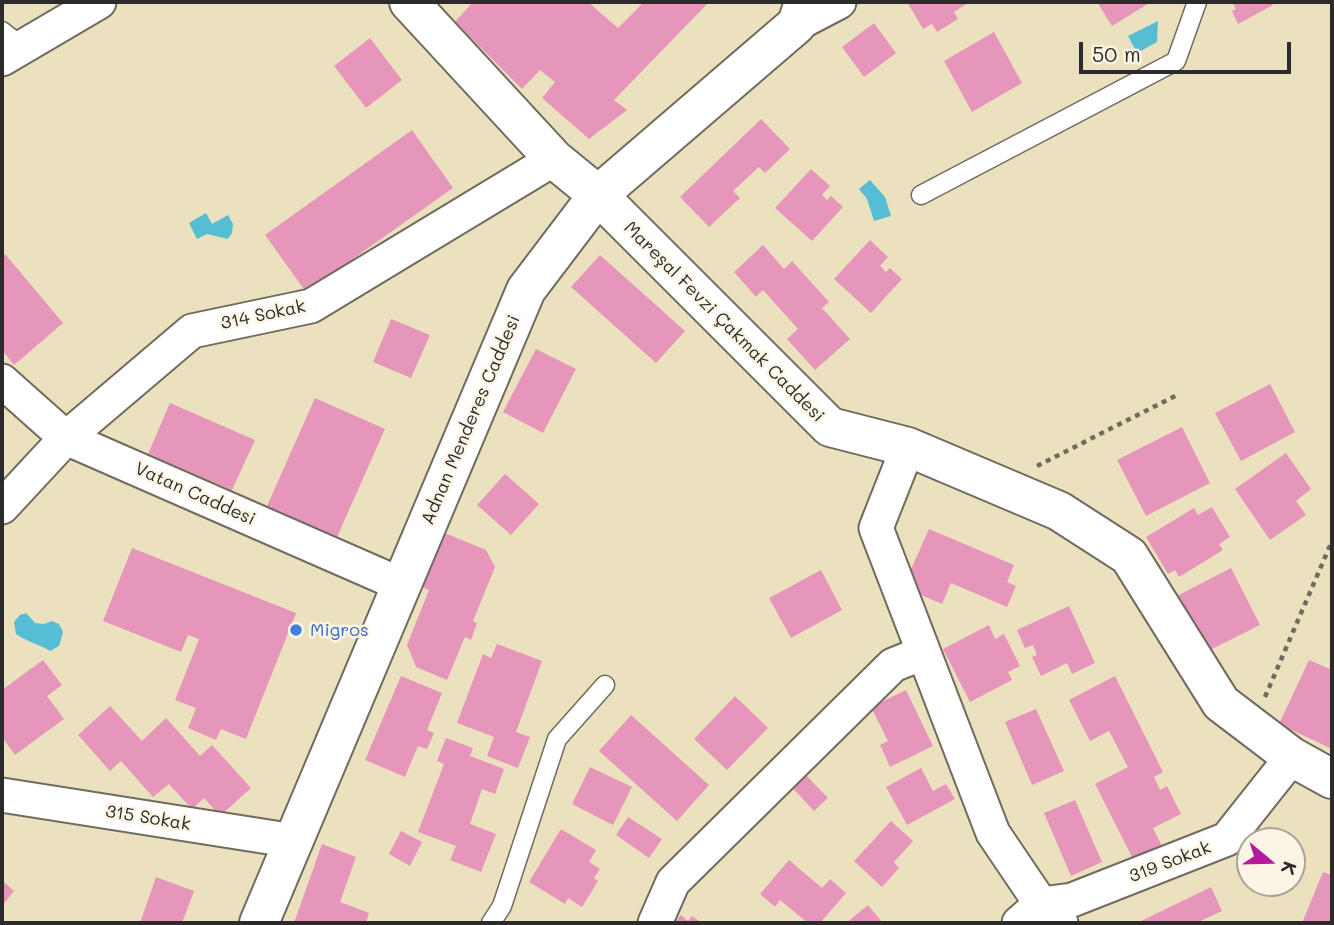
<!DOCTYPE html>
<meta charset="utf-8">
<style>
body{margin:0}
#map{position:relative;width:1334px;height:925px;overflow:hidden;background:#ece1be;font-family:Mali,sans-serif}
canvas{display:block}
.frame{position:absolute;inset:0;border:4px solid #2b2b2b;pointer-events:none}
.north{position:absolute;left:1236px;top:827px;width:70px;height:70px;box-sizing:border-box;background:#fcf5e5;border:2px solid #a8a49b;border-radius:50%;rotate:109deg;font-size:19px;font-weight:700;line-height:28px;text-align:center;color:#2b2b2b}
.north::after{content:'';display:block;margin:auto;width:24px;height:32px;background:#b5179e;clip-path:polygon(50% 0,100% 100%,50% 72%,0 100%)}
.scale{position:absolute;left:1079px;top:42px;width:212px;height:32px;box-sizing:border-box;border:4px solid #2b2b2b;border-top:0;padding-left:9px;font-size:21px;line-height:24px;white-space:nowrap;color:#2b2b2b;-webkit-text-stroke:5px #fcf5e5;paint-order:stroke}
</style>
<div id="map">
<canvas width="1334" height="925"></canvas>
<div class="frame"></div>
<div class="north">K</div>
<div class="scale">50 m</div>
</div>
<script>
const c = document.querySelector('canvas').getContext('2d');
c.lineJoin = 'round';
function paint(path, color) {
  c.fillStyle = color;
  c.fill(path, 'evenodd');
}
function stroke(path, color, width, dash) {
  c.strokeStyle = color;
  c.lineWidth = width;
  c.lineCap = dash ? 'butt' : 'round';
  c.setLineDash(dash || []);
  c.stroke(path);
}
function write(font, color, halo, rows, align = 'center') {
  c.font = font + ' Mali,sans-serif';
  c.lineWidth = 5;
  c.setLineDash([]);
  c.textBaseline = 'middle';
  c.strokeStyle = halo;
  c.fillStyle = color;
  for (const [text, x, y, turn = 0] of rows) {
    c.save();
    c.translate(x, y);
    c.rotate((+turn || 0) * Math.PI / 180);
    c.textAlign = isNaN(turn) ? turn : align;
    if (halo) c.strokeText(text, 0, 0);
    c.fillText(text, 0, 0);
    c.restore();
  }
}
paint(new Path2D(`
 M1158,21L1157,42L1137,53L1128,36Z
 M870,180L885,197L891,216L874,221L867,199L859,189Z
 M206,213L212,224L228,215L233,224L232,233L228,239L207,234L197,239L189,223Z
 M26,613L35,623L44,624L52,621L59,624L63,632L59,646L50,651C39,644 27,642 16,634L14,622L20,615Z`), '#56bed4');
paint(new Path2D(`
 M473,2H588L618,28L644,2H709L614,100L627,110L589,139L542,98L555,82L540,70L522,89L455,22Z
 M907,2H967L968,3L954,12L958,19L937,32L932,24L923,29Z
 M1097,2H1151L1112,26Z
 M1232,2H1271L1273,5L1238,24L1232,11L1236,9Z
 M874,23L896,53L864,77L842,47Z
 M994,32L1022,83L972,112L944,61Z
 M370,38L402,80L366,108L334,66Z
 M761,119L790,149L765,173L759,167L733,191L740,198L709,227L680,197Z
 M412,130L453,188L306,292L265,235Z
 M811,169L830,186L822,195L827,200L831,196L843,207L812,241L775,208Z
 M870,240L888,257L880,266L886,272L890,268L902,279L871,313L834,279Z
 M763,245L784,269L792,261L829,302L822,308L850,339L815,370L787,339L798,329L763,290L756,297L734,272Z
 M5,254L63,323L14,365L2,350V257Z
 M600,255L685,331L656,363L571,287Z
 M391,319L430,335L411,378L373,362Z
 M536,349L576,369L543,433L503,412Z
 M1270,384L1295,432L1241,461L1215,413Z
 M315,398L385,429L337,537L267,506Z
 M170,403L255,440L232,490L148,454Z
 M1182,427L1210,483L1146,516L1117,460Z
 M1286,453L1311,489L1296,501L1306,515L1270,540L1235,489Z
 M505,474L539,504L511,535L477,505Z
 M1212,507L1230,537L1219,544L1223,550L1179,577L1175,570L1168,574L1146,537L1194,508L1198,515Z
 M435,529L486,550L495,567L473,621L477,623L471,640L465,637L447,680L416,667L407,645L429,590L413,583Z
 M929,529L1014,565L1007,582L1016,586L1007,607L951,583L942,604L903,587Z
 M132,548L296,613L246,739L221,729L216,740L188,728L196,708L175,700L199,639L188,635L181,652L103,621Z
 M1231,568L1260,625L1206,652L1177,596Z
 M821,570L842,610L791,638L769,598Z
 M1069,606L1095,663L1072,674L1067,663L1041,676L1032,657L1037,655L1033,645L1025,648L1017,630Z
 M989,625L995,639L1004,634L1020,666L1008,672L1012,680L970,702L943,649Z
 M497,644L542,661L516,732L530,737L518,768L487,756L494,737L457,723L483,654L491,658Z
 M43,660L62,685L47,696L64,719L15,755L2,737V690Z
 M1309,660L1332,670V749L1279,724Z
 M401,676L442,693L427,730L434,733L427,749L418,746L405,777L365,760Z
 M1115,676L1163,772L1154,777L1160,790L1167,786L1181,814L1153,828L1164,850L1136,865L1095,784L1128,767L1109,731L1090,741L1069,700Z
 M906,690L933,746L890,767L880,745L888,741L871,707Z
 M735,696L768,728L727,770L694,739Z
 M110,706L142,741L166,718L200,756L212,745L251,788L220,816L204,798L192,809L169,784L153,797L121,761L110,771L78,735Z
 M1036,709L1064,771L1032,785L1005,722Z
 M631,715L709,785L677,821L599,751Z
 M446,738L473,748L470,756L504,769L495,794L482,789L470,824L496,834L481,872L450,860L456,846L418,832L444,764L437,761Z
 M590,767L632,787L613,825L572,804Z
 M921,768L933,791L946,784L955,799L907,825L886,787Z
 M802,771L828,798L814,811L789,784Z
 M1075,800L1102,862L1071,876L1044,813Z
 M628,817L662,839L649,858L616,835Z
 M891,821L913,841L894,862L899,868L882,887L854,861Z
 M561,829L596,850L589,862L600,869L594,878L598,881L582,907L568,898L565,904L529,882Z
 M401,831L422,842L410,866L389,854Z
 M322,844L356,857L340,902L369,913L366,923H294Z
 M789,860L822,888L830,879L846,893L820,923H808L780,900L775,907L760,894Z
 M1323,872L1332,875V923H1302Z
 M156,877L194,891L182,923H140Z
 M2,880L14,891L2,906Z
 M1211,887L1222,911L1196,923H1137Z
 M868,905L883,923H846Z
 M681,915L688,921L692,916L702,923H674Z`), '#e796bb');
const service = new Path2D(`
 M2,31L22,47
 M921,195L1176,61L1197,2
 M491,923L502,906L557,739L605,685`);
const minor = new Path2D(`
 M797,24L839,2
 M2,59L99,2
 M2,381L66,438L402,585
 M908,447L876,528L993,833L1041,904L1061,923
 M2,507L66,438L192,331L311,306L554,159
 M2,795L294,841
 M655,923L673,882L893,665L923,653
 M1019,923L1041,904L1072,900L1227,839L1292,757`);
const tertiary = new Path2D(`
 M409,2L554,159L598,195L830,427L908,447L1059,511L1129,556L1221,703L1292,757L1332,779
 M259,923L526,290L598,195L797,24L804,2`);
stroke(service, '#6f6b5e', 21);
stroke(minor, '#6f6b5e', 37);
stroke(tertiary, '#6f6b5e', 42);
stroke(new Path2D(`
 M1037,466L1177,395
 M1265,697L1332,541`), '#6f6b5e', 4.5, [5, 5]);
stroke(service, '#fff', 18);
stroke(minor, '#fff', 33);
stroke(tertiary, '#fff', 38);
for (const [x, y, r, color] of [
 [296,630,7,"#3f7fe0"]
]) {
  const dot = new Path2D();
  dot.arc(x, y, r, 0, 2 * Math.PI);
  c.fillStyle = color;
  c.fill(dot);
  stroke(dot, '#fcf5e5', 2.5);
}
write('18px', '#2b2b2b', '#fcf5e5', [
 ["314 Sokak",263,315,-12],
 ["Mareşal Fevzi Çakmak Caddesi",724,322,45],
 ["Adnan Menderes Caddesi",471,420,-67],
 ["Vatan Caddesi",195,494,24],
 ["315 Sokak",148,818,9],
 ["319 Sokak",1170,862,-21]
]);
write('18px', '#366cbe', '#fcf5e5', [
 ["Migros",310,630]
], 'left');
</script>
